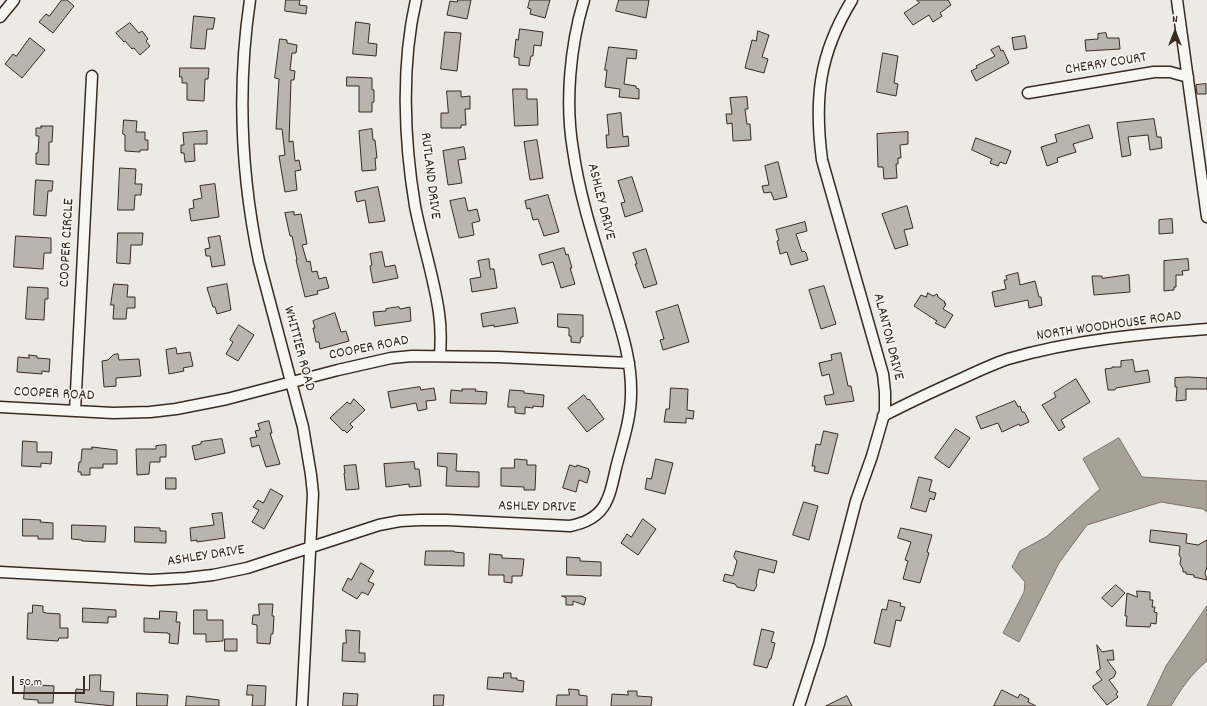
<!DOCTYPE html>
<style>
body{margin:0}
#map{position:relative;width:1207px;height:706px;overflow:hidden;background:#ebeae5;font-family:Dekko,sans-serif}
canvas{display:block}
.north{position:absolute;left:1155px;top:12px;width:40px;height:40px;-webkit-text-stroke:3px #f6f6f2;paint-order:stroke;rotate:0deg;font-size:11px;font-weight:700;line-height:16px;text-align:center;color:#3b2a1e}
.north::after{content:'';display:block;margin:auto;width:14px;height:18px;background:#3b2a1e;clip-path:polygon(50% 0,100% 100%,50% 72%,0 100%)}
.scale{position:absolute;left:12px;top:676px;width:73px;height:18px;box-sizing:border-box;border:2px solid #3b2a1e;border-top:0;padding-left:5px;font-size:12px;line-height:14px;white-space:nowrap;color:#3b2a1e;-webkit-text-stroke:3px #f6f6f2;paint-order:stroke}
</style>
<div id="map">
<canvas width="1207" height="706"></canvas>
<div class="north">N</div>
<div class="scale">50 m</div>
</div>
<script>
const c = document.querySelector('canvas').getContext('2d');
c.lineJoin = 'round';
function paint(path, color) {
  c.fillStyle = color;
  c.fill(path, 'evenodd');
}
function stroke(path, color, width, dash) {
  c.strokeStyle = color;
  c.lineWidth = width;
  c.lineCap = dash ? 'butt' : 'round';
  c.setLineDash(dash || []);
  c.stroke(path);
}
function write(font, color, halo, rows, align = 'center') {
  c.font = font + ' Dekko,sans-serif';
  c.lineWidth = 3;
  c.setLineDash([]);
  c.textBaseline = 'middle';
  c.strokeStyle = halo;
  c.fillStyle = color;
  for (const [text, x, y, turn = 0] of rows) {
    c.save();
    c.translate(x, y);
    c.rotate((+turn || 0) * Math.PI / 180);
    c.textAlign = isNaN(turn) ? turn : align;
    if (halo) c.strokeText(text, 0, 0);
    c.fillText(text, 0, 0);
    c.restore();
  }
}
const water = new Path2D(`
 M1119,438L1142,477L1207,481V512L1203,509L1161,502L1087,525L1059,563L1019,642L1003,633L1024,592L1025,582L1012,567L1020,551L1046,537L1100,489L1083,459Z
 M1207,606V661C1191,674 1181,689 1171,706H1147L1166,666Z`);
paint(water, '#a8a198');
stroke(water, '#7c7167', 1);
const building = new Path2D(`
 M62,0H67L74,6L53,33L39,22L46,14L49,16Z
 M286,0H300L299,5L307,6L306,14L285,11Z
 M458,0H471L467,19L447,15L450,1L457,2Z
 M530,0H550L545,18L530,14L531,9L528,8Z
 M619,0H649L646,18L616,11Z
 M917,0H948L951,5L940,13L942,16L933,22L929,15L913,25L904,13L919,3Z
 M194,16L215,18L213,29H207L205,49L191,48Z
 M356,22L370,24L368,43L377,44L376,56L353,54Z
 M130,23L139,33L142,31L148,39L146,41L150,46L140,55L134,48L132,49L125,41L124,42L116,33Z
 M520,29L543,32L541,46L534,45L533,56H531L529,66L519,65V58L514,57L516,39L518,40Z
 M758,31L769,35L762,57L768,59L764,73L745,68L752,40L756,41Z
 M445,32L461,33L457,71L441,69Z
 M1106,33L1107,38H1119L1120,49L1086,51L1085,40L1098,39V34Z
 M1025,36L1027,48L1014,50L1012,38Z
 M30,38L45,50L22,78L5,64L13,54L16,56Z
 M280,39L287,40V43L297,45L296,53H292L290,70L295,71L294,80H291L289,142L293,141L295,161L299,160L301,170L295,171L297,190L285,192L279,156L285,155L282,129H276L279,79L275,78Z
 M999,46L1001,51L1003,50L1009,63L976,81L971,71L977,68L976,66L995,56L991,50Z
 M609,47L637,50L636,59L627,58L624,84L636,86V88L639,89V99L619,97L620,89L605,87L607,70H605Z
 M883,53L898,56L894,83L898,84L896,96L877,92Z
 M180,68H209L208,79H205L204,101L187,100V83H182V77H180Z
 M347,77L372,78V90H374V102H372V112H359V86H347Z
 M1206,84V94H1197L1196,85Z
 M513,89H527V99H537L538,125L515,126Z
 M447,91H461V97L470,96V109H465L466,125H461V128H441V113H448Z
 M747,97L748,109H745L747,124H750L751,140L733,141L732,123L727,124L726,114H732L730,98Z
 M621,113L623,137L628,136L629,146L607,148L606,135H609L607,115Z
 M1154,119L1157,137H1161L1162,148L1150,150L1148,135L1128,137L1131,155L1122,157L1117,123Z
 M124,120L137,121L136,132H145V140H148V150H140V152L125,151V135L123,134Z
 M1089,125L1093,138L1073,144L1076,152L1057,158L1058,162L1047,166L1041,147L1057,142L1055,135Z
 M41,126H53L52,142H49V165L36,164V153H38L39,136H36V128H41Z
 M372,129L373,140H375L377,158H375L376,170L362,171L359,131Z
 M207,131V144H194L195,161L185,162L184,153H181V145H184L183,133Z
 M908,132V144L900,145L901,158H898V164H896L897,178L884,179L883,167H878L877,134Z
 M976,138L1011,151L1006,164L1000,162L998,166L990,163L992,159L972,150Z
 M537,140L543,178L530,180L524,142Z
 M464,147L466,159L458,160L462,183L448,185L443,151Z
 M778,162L787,197L774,200L771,192L764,193L762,186L769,185L765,166Z
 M120,168L136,169L135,184H142L141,195H135L134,210H118Z
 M632,177L643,211L625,217L621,203L625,202L618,181Z
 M36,180L53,181L52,191H48L46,216L34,215Z
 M215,184L219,217L191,221L189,209L194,208L193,200L202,198L200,186Z
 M378,187L385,221L369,223L365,200L357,202L355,192Z
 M548,195L559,232L544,236L538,219L533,220L530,208L527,209L525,201Z
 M465,198L468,211L477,209L480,221L472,223L474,235L459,238L450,201Z
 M907,206L913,228L904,230L908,245L895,249L882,214Z
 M294,212V215L301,214L307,244L302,245L307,262L310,261L312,272L317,271L319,279L326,277L329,288L317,291L318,294L305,297L296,260H297L292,236H290L285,213Z
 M1172,219L1173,233L1159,234V220Z
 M805,222L807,231L796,234L802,252L804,251L806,253L808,260L791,265L787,252L780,254L777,241L779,240L776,230Z
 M118,233H143L142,245H131L130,264L117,263Z
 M16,236L51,238V253H44L43,269L14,267Z
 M220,236L225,265L212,267L210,256H206L205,249L210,248L208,238Z
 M564,248L566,255L568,254L572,268H570L575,284L561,288L553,262L542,265L539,255Z
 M646,249L657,284L644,288L635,264H637L633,253Z
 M382,252L385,267L395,265L398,278L373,283L370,266L372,265L370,254Z
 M489,259L490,269H494L497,288L472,292L470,279L481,277L478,261Z
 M1188,259L1189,270L1182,271L1183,275H1176V287H1174V290L1164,291V261Z
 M1018,273L1020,285L1035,281L1039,297H1041L1042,305L1029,308L1028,300L995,307L992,292L1006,289L1004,280H1007L1006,276Z
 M1129,275L1130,292L1094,295L1092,276H1102V278Z
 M114,284L128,285L127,297H135V308H127L126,319H113L114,305H111Z
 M227,284L231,310L217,314L215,307H213L207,288Z
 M824,286L836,324L821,329L809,290Z
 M28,287L48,288V299H45L44,320L26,319Z
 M928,293L933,296L937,294L938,297L945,302L944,303L946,304L943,309L953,315L945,328L935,323L937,321L914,306L921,295L926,297Z
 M678,305L689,342L663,350L660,340L664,339L656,312Z
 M399,307L400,309L410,307L411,321L375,326L373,312L386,311V309Z
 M515,308L518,323L494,327V325L483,327L481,314Z
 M335,313L341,332L346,331L349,341L320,349L319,342H316L313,328H315L313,321Z
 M558,314L583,315V337H581L580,343L571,342V336H569V328L558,327Z
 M239,325L254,335L238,361L226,354L233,342L230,340Z
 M176,348L177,354L190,352L193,366L183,368L184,371L169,374L166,350Z
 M841,353L848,386H851L854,401L826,405L824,396L834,394L829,374L822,376L819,363L832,360L831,355Z
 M118,354L119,360L139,359L141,376L116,378V386L104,387L102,361L108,360L113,355Z
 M29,355L37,356V358L50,359L49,372L42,371V374L17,372L18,357L29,358Z
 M1133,360L1135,372L1148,370L1150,382L1116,388L1115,390H1108L1105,369L1112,368V367H1121V361Z
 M1189,377L1207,378V389H1186V400L1176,401L1177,387H1175V378Z
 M1076,379L1090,402L1061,420L1065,427L1059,431L1042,405L1056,397L1054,393Z
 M420,387L421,390L434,388L436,400L426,401L427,409L418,411L416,403L391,408L388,392Z
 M671,388L688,389L687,410L694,411L693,419L686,418V423L664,422L666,409H669Z
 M462,389H476L475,391L487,392L486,404L450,403L451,390L462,391Z
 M510,390L524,391V393L544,395L543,407L533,406V408L525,407V414L515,413V407H508Z
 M584,395L588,400L589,399L604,419L587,432L568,408Z
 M354,399L365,410L350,424L353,427L347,433L344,430L343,431L330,418L347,402L350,404Z
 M1015,401L1018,407L1020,406L1022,412H1024L1026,415L1029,422L1020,426L1019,424L1002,432L998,423L981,429L976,417Z
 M269,421L272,433H270L280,464L266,467L259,445L252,447L250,438L257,437L255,431L260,430L258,424Z
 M956,429L970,438L949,468L935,458Z
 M824,431L838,434L828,474L814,471L815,466H812L816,444L820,445Z
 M222,439L225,453L195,460L192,446L201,444V442Z
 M23,441L37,442V452H52L51,464L41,463V467L22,466Z
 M166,445V457H160V462H150L149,474L137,475L136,449H156V446Z
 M92,447L117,450V464H103V468H90V475H81V472H78L79,462H81L82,449H92Z
 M438,453L457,454L456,471L479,472V487L446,486L447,467L438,466Z
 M515,459L527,460V465H536L535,490H524V487L501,486V468H514Z
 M656,459L673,463L665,494L645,489L647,478L651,479Z
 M414,462L415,469H419L421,486L409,487V484L386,487L384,464Z
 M356,465L359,489L346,490L344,473H345L344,466Z
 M570,465L576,467L577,465L589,469L588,470L590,471L587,483L579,480L576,492L563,488Z
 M919,477L932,480L929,491L936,493L934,500L930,498L926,512L911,508Z
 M166,478H176V489H166Z
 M271,489L283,496L264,529L252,522L259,510L253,507L258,500L263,503Z
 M804,502L818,506L809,540L793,535Z
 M222,513L225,538L197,542V540L191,541L190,528L214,525L212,514Z
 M23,519L41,520L40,522L53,523V539H38V536H23Z
 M643,519L656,529L638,555L621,543L627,534L631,537Z
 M72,525L106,526L105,542L82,541V540L72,539Z
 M135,527L160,528V531H166V543L135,542Z
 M901,528L932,535L927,552L929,553L920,583L903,579L908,561L905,560L911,542L898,538Z
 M1151,530L1187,534L1186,543L1198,545L1207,540V567L1205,573L1207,580L1194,577V575L1186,574V572H1183V569L1180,564L1181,558L1179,555L1180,546L1150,542Z
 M426,551H454V552L464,553V566L425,565Z
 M736,551L777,561L774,573L759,569L756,583L757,585L754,591L737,587L735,584L723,581L725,574L733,576L737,561L734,557Z
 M490,554L502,555V558L524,559L522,576H512V583L504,582V575H489Z
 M567,557L580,558V561L601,562V576L567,575Z
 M361,563L374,571L368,581L374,584L368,595L362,592L357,599L342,590L348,578L351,580Z
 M1116,585L1125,593L1112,607L1102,598Z
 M1137,591L1150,592V600H1153L1152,607H1155L1154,612L1157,613L1156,624L1151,623L1150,627L1126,626L1127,616H1125L1127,593L1137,597Z
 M562,596H581L586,598L584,605L573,601V605H566V598Z
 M889,600L901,603L900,606L905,607L901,621L896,620L890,647L874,643L882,609L886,610Z
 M259,604H273L272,616H274L273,634H271L270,644L257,643V625L252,624L253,615H259Z
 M33,605L43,606V612L46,613L60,614V628H68V638H59L58,641L27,639L28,613H32Z
 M83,608L116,610V617H108V623L83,622Z
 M194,610H207V620H223V641L206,642V634H194Z
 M160,611L177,612L176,622H180L178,644L169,643L170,634H168V633L144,632V618L159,619Z
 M762,629L774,632L771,642L775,643L771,659H770L767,668L754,665Z
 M346,630L360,631L359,653H365V662L342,661L343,643H346Z
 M225,639H237V651H225Z
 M1097,645L1102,652L1113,650L1114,660H1107L1116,672L1114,677L1109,680L1118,692L1116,694L1118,697L1107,705L1093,688V686L1102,680L1096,672L1100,669Z
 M504,673H511V678H517V680L524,681L523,692L487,689L488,677L503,678Z
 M90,675H101L100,691L114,692L113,706L75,702L76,689L89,690Z
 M25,684L54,686L53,703H38V700L24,699Z
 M248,685L266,686L265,706H252L253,695H247Z
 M569,689L579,690V695L587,696V706H556L557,695H569Z
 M1002,690L1018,698L1020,694L1029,699L1028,702L1036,706H994Z
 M628,691H637V696L652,697L651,706H611L612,694L628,695Z
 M137,693L168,695L167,706H137Z
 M344,693L358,694L357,706H343Z
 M434,695H444L443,706H434Z
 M187,696L219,700V706H186Z
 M847,696L852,706H826Z`);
paint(building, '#bab4ae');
stroke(building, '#3b2a1e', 1);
const minor = new Path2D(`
 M250,0C237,87 241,175 259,261L303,427L311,475L313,494L302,706
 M416,0C401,65 404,140 415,206C422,242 434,277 439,313C441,327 441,341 440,355
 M1177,0L1207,217
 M0,17L14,0
 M1028,93L1154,72H1170L1188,77
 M0,407L113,413L150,412L176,409L227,399L338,370L391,358L412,356L498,357L629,363
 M75,411L92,76
 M883,416C910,402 936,390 963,378C978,371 993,364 1008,359C1073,340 1140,334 1207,329
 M0,572L151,580L186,578L213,575L247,568L379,525L400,521L420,520H447L570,526C606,519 609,499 616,468C622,444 631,419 631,394C632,359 620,326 610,293C596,246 580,199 573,150C565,103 570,46 584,0
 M799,706L819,644L856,501L872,456L885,411V392L883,374L822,160C814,98 819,54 852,0`);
stroke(minor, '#3b2a1e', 13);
stroke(minor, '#f6f6f2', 10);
write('15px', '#3b2a1e', '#f6f6f2', [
 ["CHERRY COURT",1106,65,-9],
 ["RUTLAND DRIVE",429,176,83],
 ["ASHLEY DRIVE",600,202,76],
 ["COOPER CIRCLE",68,243,-87],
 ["NORTH WOODHOUSE ROAD",1109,327,-8],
 ["ALANTON DRIVE",887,337,76],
 ["WHITTIER ROAD",298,349,75],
 ["COOPER ROAD",369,349,-11],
 ["COOPER ROAD",54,395,3],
 ["ASHLEY DRIVE",537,508,1],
 ["ASHLEY DRIVE",206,557,-9]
]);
</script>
